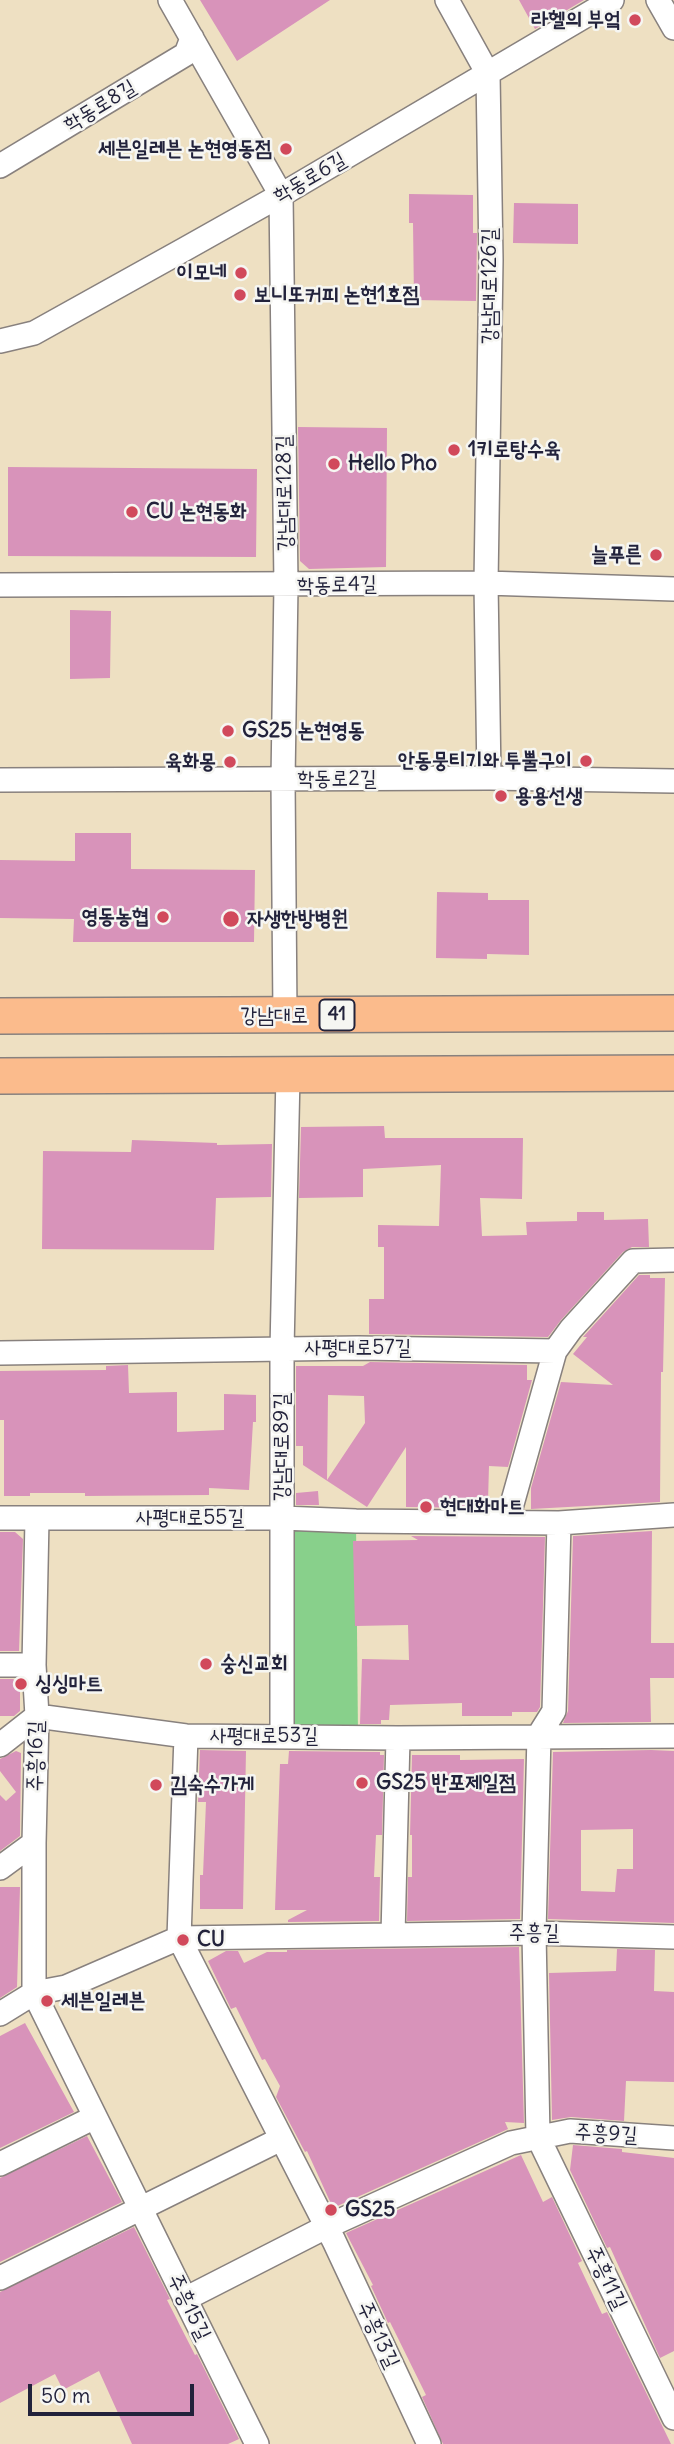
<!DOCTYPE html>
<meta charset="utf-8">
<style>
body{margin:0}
#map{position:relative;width:674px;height:2444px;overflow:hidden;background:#eee0c2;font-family:Delius,sans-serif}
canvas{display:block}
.scale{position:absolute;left:28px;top:2384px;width:166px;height:32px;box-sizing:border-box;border:4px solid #22223b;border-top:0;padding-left:9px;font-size:21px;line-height:24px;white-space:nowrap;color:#22223b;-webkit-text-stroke:5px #f6f6f2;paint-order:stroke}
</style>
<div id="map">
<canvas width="674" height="2444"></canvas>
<div class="scale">50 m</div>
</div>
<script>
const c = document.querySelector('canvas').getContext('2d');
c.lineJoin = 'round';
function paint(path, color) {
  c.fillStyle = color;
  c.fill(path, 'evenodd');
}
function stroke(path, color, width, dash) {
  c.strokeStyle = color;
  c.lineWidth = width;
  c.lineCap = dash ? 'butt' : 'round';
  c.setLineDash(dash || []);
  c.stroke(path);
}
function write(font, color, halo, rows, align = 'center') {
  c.font = font + ' Delius,"Poor Story",sans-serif';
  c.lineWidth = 5;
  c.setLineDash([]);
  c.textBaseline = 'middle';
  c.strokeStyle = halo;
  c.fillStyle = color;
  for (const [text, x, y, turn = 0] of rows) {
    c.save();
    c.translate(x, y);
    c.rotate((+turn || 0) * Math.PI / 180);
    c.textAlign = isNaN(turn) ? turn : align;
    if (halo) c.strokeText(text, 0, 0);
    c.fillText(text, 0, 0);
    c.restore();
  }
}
paint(new Path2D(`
 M287,1519L356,1521L358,1737L288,1736Z`), '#88d08b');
paint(new Path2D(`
 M200,0H330L237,61Z
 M519,0H584L535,29Z
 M409,194L473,195V233H477L476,301L414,300L413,223H409Z
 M514,203L578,204V244L513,243Z
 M298,427L387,428L386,567L309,569L300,561Z
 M8,467L257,469L256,557L8,556Z
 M70,610L111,611L110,678L70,679Z
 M75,833H131V869L255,870L254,942H73L74,919L0,918V860L75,861Z
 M437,892L488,893V900H529V955L487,954V959L436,958Z
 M384,1126L385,1138H523L522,1199L480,1198L482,1236L527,1235L526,1222L577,1221V1212H604V1220L648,1219L649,1247H632L623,1252L561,1320L548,1337L369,1334V1299H384V1247H378V1225L439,1226L441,1165L363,1169V1197L299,1198L301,1127Z
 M132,1140L217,1143V1145L272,1144L271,1197L216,1198L214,1250L42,1249L43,1151L131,1152Z
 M639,1275H650V1278H665L663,1372H661L660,1502L531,1509V1488L561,1382L613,1385L573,1354L587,1337H583Z
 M370,1362L527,1365V1380H532L508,1467L489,1466L488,1501L477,1500V1508L406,1507V1447L367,1507L303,1465V1446H296V1366H363ZM328,1395L364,1396L365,1423L327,1480Z
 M128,1365L129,1393L177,1392V1432L224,1430V1394L256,1395V1422H253L249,1490L209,1488V1495L85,1496V1493H30V1496H4V1420H0V1371L106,1370V1366Z
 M318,1491L319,1505H296V1493Z
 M652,1531L651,1643H674V1678H650L651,1722L563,1723L568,1711L573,1536Z
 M0,1532H15L23,1539L19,1651H0Z
 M411,1536L545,1537L540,1707L537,1712H512V1716H462V1703L390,1705L389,1720H381V1724H360L362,1659L409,1660L408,1625L355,1626L353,1541L418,1540Z
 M0,1679H13L20,1684V1711L14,1716H0Z
 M200,1750L246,1751L243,1909H200V1875H203L206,1802H198Z
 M651,1750L674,1751V1923L548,1919L553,1752ZM633,1829V1869H617L615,1892L581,1891V1830Z
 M16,1751L21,1753L20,1836L0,1851V1795L6,1801L16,1792L0,1771V1759Z
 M289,1751L380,1752V1755H384L382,1835H376L374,1877H380L379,1921L288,1922V1920L307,1910H275L280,1764H288Z
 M412,1755H460V1760L524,1759L520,1919L407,1921L408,1877H412V1835H410Z
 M0,1887H20L17,1987L0,1998Z
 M519,1947L524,2123L505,2122L508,2129L333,2208L307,2151L305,2152L276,2097L280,2086L265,2059L262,2060L236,2007L231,2009L208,1961L226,1951H238L244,1963L267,1952H287V1950Z
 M617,1949L655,1950L654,1991L674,1992V2082L626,2081L624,2121L571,2117L552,2120L549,1973L616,1971Z
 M25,2023L74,2112L0,2148V2036Z
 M87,2136L122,2202L0,2262V2178Z
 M573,2145L622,2149V2152L674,2158V2351L660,2358L610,2247L607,2248L570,2170Z
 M521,2155L543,2202L552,2197L582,2261L578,2263L602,2314L607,2312L671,2444H443L422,2397L426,2395L390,2322L388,2323L371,2286L373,2285L346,2233Z
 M134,2227L170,2299L167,2300L195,2355L197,2354L239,2439L228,2444H132L99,2371L63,2390L55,2374L0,2403V2292Z`), '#d893ba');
const street = new Path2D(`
 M170,0L281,195L286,585L283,780L285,1016
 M447,0L488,74L491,260L486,583L489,778
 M658,0L674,28
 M0,166L186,54L192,38
 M0,341L34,333L185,249L281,195L612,0
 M0,585L486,583L674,589
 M0,780L489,778L674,781
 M0,1353L358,1348L555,1351
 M0,1518H282L356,1521L559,1523L674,1515
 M37,1519L34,1665L37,1716L34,1843V1993L257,2444
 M507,1522L555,1351L571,1329L633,1261L674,1260
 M559,1523L554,1711L539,1735L534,1933L538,2137L674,2418
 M0,1665H34
 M282,1735V1349L288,1075
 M186,1736L179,1938L334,2241L429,2444
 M0,1745L37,1716L186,1736L398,1738L674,1736
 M0,1868L34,1843
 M393,1935L398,1738
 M0,2014L34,1993L66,1987L179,1938L534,1933L674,1937
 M0,2164L95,2117
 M0,2278L281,2139
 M185,2299L326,2227L511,2143L570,2131L674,2138`);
const primary = new Path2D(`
 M0,1016L674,1013
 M0,1076L674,1073`);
stroke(street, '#88817e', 26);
stroke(primary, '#88817e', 38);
stroke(street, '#fff', 23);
stroke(primary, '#fbbb8c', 35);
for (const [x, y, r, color] of [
 [635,20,7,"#d1495b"],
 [286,149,7,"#d1495b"],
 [241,273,7,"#d1495b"],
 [240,295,7,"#d1495b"],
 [454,450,7,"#d1495b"],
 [334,464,7,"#d1495b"],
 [132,512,7,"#d1495b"],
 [656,555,7,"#d1495b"],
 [228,731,7,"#d1495b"],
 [586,761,7,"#d1495b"],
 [230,762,7,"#d1495b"],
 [501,796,7,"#d1495b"],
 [163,917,7,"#d1495b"],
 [231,919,9,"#d1495b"],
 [426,1507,7,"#d1495b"],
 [206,1664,7,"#d1495b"],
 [21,1684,7,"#d1495b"],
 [362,1783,7,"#d1495b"],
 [156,1785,7,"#d1495b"],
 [183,1940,7,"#d1495b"],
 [47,2001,7,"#d1495b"],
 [331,2210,7,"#d1495b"]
]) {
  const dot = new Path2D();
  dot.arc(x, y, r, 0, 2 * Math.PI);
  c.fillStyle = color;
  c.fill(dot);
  stroke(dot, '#f6f6f2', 2.5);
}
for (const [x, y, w] of [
 [337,1015,35]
]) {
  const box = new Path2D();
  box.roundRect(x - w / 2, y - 15.5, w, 31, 5);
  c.fillStyle = '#f6f6f2';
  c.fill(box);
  stroke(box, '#22223b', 2);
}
write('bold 19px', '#22223b', null, [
 ["41",337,1015]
]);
write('bold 21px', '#22223b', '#f6f6f2', [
 ["라헬의 부엌",621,20,"right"],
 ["세븐일레븐 논현영동점",272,149,"right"],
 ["이모네",227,273,"right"],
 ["보니또커피 논현1호점",254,295],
 ["1키로탕수육",468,450],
 ["Hello Pho",348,464],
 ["CU 논현동화",146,512],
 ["늘푸른",642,555,"right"],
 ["GS25 논현영동",242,731],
 ["안동뭉티기와 투뿔구이",572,761,"right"],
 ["육화몽",216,762,"right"],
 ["용용선생",515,796],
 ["영동농협",149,917,"right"],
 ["자생한방병원",247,919],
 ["현대화마트",440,1507],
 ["숭신교회",220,1664],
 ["싱싱마트",35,1684],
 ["GS25 반포제일점",376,1783],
 ["김숙수가게",170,1785],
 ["CU",197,1940],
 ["세븐일레븐",61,2001],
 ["GS25",345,2210]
], 'left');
write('21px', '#22223b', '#f6f6f2', [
 ["학동로8길",100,106,-31],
 ["학동로6길",310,178,-30],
 ["강남대로126길",490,286,-90],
 ["강남대로128길",285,493,-91],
 ["학동로4길",337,585,-1],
 ["학동로2길",337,779],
 ["강남대로",274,1016],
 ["사평대로57길",358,1348],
 ["강남대로89길",282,1447,-90],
 ["사평대로55길",190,1518],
 ["사평대로53길",264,1736],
 ["주흥16길",36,1756,-89],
 ["주흥길",534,1933],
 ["주흥9길",606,2134,3],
 ["주흥11길",606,2278,64],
 ["주흥15길",189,2307,64],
 ["주흥13길",378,2335,65]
]);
</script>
